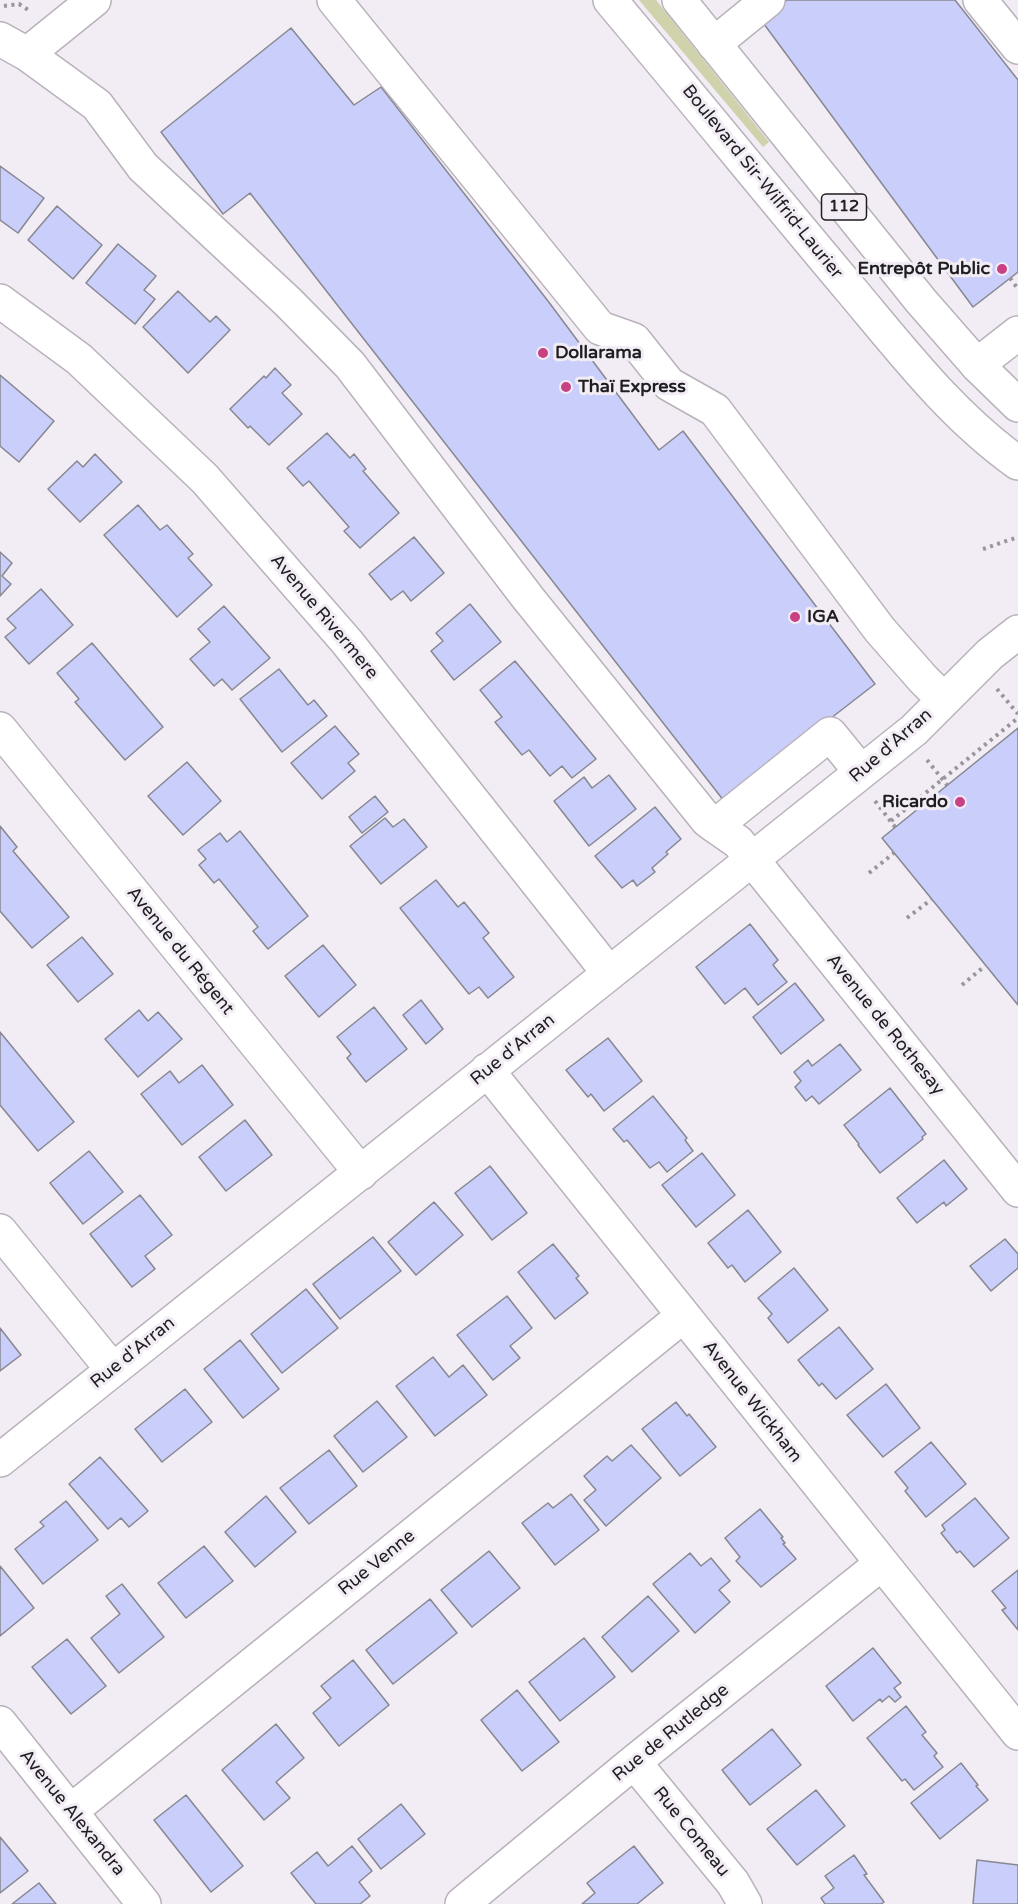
<!DOCTYPE html>
<meta charset="utf-8">
<style>
body{margin:0}
canvas{display:block;background:#f2ecf4}
</style>
<canvas width="1018" height="1904"></canvas>
<script>
const c = document.querySelector('canvas').getContext('2d');
c.lineJoin = 'round';
function paint(path, color) {
  c.fillStyle = color;
  c.fill(path, 'evenodd');
}
function stroke(path, color, width, dash) {
  c.strokeStyle = color;
  c.lineWidth = width;
  c.lineCap = dash ? 'butt' : 'round';
  c.setLineDash(dash || []);
  c.stroke(path);
}
function write(font, color, halo, rows, align = 'center') {
  c.font = font + ' "Varela Round",sans-serif';
  c.lineWidth = 6;
  c.setLineDash([]);
  c.textBaseline = 'middle';
  c.strokeStyle = halo;
  c.fillStyle = color;
  for (const [text, x, y, turn = 0] of rows) {
    c.save();
    c.translate(x, y);
    c.rotate((+turn || 0) * Math.PI / 180);
    c.textAlign = isNaN(turn) ? turn : align;
    if (halo) c.strokeText(text, 0, 0);
    c.fillText(text, 0, 0);
    c.restore();
  }
}
paint(new Path2D(`
 M639,0H656L769,142L763,147Z`), '#cfd2ab');
const building = new Path2D(`
 M787,0H955L1018,80V272L973,307L761,20Z
 M291,28L354,105L381,87L548,301L659,450L683,431L875,684L724,801L250,193L223,214L161,132Z
 M0,166L44,198L18,233L0,220Z
 M57,206L102,245L73,279L28,240Z
 M118,244L156,276L144,290L155,299L135,324L86,283Z
 M178,291L210,322L216,316L230,330L188,373L143,327Z
 M275,368L291,385L282,393L302,414L269,445L250,426L248,428L230,409L264,376L266,378Z
 M0,375L54,421L19,462L0,446Z
 M327,433L350,458L354,454L366,469L363,471L399,513L360,548L344,531L349,527L309,481L303,486L287,468Z
 M95,454L122,482L80,522L48,489L77,461L83,467Z
 M138,505L160,530L167,525L193,554L188,558L212,585L177,617L104,535Z
 M414,537L444,573L411,601L403,591L391,600L369,574Z
 M0,552L12,563L2,576L11,584L0,596Z
 M41,589L73,625L29,664L5,637L16,628L7,619Z
 M470,604L501,642L454,680L431,651L443,641L436,633Z
 M224,606L270,658L232,690L222,679L214,686L190,659L210,642L198,629Z
 M92,643L163,727L125,760L75,702L79,699L57,673Z
 M515,661L596,759L572,778L562,766L550,776L529,750L522,755L495,722L502,717L480,690Z
 M279,669L308,705L314,700L327,716L282,752L240,699Z
 M335,726L359,754L348,763L355,771L322,799L291,763Z
 M1018,728V1005L882,838Z
 M187,762L221,801L183,835L148,796Z
 M609,775L636,809L589,846L554,801L584,777L592,788Z
 M375,796L388,812L362,833L349,817Z
 M655,807L681,839L666,852L668,854L652,868L655,872L637,886L633,880L622,888L595,856Z
 M385,818L393,827L404,819L427,847L381,884L350,846Z
 M0,826L17,847L13,851L69,917L32,948L0,911Z
 M240,831L308,916L268,949L253,931L258,927L219,879L214,883L199,865L206,859L198,850L220,833L227,842Z
 M436,880L458,907L464,902L489,933L483,938L514,977L488,998L479,987L469,994L400,908Z
 M750,924L778,960L773,965L787,982L758,1005L745,988L725,1004L696,967Z
 M82,937L113,974L78,1002L47,965Z
 M323,945L356,985L319,1017L285,976Z
 M795,983L824,1020L781,1054L753,1017Z
 M421,1000L443,1029L426,1044L403,1015Z
 M374,1007L407,1049L366,1082L347,1058L351,1054L337,1037Z
 M139,1010L148,1021L158,1012L182,1039L138,1077L105,1039Z
 M0,1032L74,1122L38,1151L0,1105Z
 M608,1038L642,1081L604,1111L591,1094L588,1097L566,1070Z
 M840,1044L861,1070L819,1104L812,1096L806,1101L795,1087L801,1081L794,1072L808,1060L812,1066Z
 M202,1065L233,1105L182,1145L141,1094L170,1071L179,1083Z
 M890,1088L926,1134L922,1137L923,1139L880,1173L858,1145L859,1144L844,1125Z
 M653,1096L687,1138L685,1140L693,1151L667,1172L659,1162L650,1168L627,1140L624,1142L613,1129Z
 M245,1120L272,1155L226,1191L199,1157Z
 M89,1151L123,1192L83,1224L50,1183Z
 M702,1153L735,1195L696,1227L662,1185Z
 M944,1160L967,1189L946,1206L944,1202L917,1223L897,1198Z
 M490,1166L527,1213L492,1240L455,1193Z
 M140,1195L172,1235L145,1256L155,1269L132,1287L90,1234Z
 M434,1202L463,1235L416,1275L388,1242Z
 M748,1210L781,1252L745,1282L732,1265L728,1268L708,1243Z
 M373,1237L401,1271L340,1319L313,1284Z
 M1005,1239L1018,1254V1268L991,1291L970,1266Z
 M553,1244L579,1276L576,1278L588,1293L555,1319L518,1272Z
 M794,1268L828,1310L788,1343L768,1318L772,1314L758,1298Z
 M306,1289L338,1328L282,1373L251,1334Z
 M507,1296L532,1328L510,1346L520,1358L493,1380L457,1335Z
 M839,1327L873,1369L836,1399L822,1383L819,1386L798,1360Z
 M0,1328L21,1355L0,1371Z
 M240,1340L279,1389L243,1418L204,1369Z
 M433,1357L449,1377L463,1365L487,1395L435,1436L396,1386Z
 M886,1384L920,1428L883,1457L847,1415Z
 M185,1389L212,1422L162,1462L135,1429Z
 M377,1401L407,1437L363,1472L334,1436Z
 M676,1402L687,1416L689,1414L716,1447L680,1476L642,1429Z
 M931,1442L966,1484L926,1517L905,1491L908,1488L895,1472Z
 M631,1445L661,1478L606,1526L584,1500L596,1490L584,1476L607,1456L612,1461Z
 M329,1450L357,1486L309,1524L280,1488Z
 M100,1457L148,1511L129,1527L121,1518L108,1529L69,1484Z
 M571,1494L599,1530L555,1565L522,1523L548,1503L553,1508Z
 M266,1496L296,1532L255,1567L225,1532Z
 M975,1498L1009,1538L974,1567L960,1551L957,1553L941,1533L945,1530L942,1525Z
 M66,1501L98,1540L43,1584L15,1549L44,1526L40,1522Z
 M760,1509L783,1537L781,1538L785,1543L783,1544L796,1559L761,1587L736,1561L740,1557L725,1538Z
 M204,1546L233,1581L186,1618L158,1583Z
 M489,1551L520,1588L472,1627L441,1590Z
 M690,1553L701,1566L711,1558L730,1581L719,1590L730,1602L695,1633L653,1584Z
 M0,1566L34,1608L0,1636Z
 M1018,1570V1630L1002,1610L1006,1608L992,1591Z
 M122,1584L164,1637L119,1673L91,1638L120,1614L106,1596Z
 M648,1596L679,1631L632,1672L602,1637Z
 M430,1599L457,1633L393,1684L366,1650Z
 M584,1638L615,1677L560,1721L529,1682Z
 M67,1639L106,1686L71,1714L32,1667Z
 M873,1648L901,1683L894,1688L901,1697L895,1702L889,1696L882,1702L880,1699L853,1721L826,1686Z
 M353,1660L389,1705L339,1746L313,1713L331,1698L321,1686Z
 M517,1690L559,1742L522,1771L481,1720Z
 M906,1706L926,1732L922,1735L937,1753L934,1756L943,1767L914,1790L905,1779L902,1781L867,1738Z
 M276,1724L304,1758L276,1782L290,1798L264,1820L222,1770Z
 M772,1729L801,1765L750,1805L722,1770Z
 M961,1763L978,1785L976,1786L988,1800L940,1839L911,1803Z
 M816,1790L845,1826L797,1865L767,1829Z
 M186,1795L243,1866L211,1892L154,1820Z
 M401,1804L425,1834L381,1869L358,1839Z
 M0,1837L28,1871L0,1893Z
 M352,1846L372,1871L359,1882L370,1896L360,1904H316L291,1873L317,1852L328,1866Z
 M634,1846L663,1883L637,1904H582L595,1893L587,1883Z
 M854,1855L867,1874L864,1875L884,1902L881,1904H825L821,1898L834,1888L825,1876Z
 M977,1860L1018,1865V1904H973Z
 M39,1883L56,1904H12Z`);
paint(building, '#cacefb');
stroke(building, '#878891', 1.5);
const minor = new Path2D(`
 M94,0L27,54L97,105L143,167L288,302L350,365L528,598L707,820L715,826
 M334,0L600,328L634,340L669,384L715,410L880,630L923,679L944,700
 M980,0L1018,47
 M0,39L27,54
 M714,44L768,0
 M0,301L79,359L205,479L347,642L608,972
 M977,365L1018,333
 M0,729L361,1173
 M861,772L830,734L715,826L738,842L1018,1190
 M487,1070L1018,1733
 M0,1231L112,1369
 M0,1460L914,730L990,654L1018,632
 M0,1723L144,1904
 M634,1762L733,1883L745,1904
 M71,1811L683,1316
 M462,1904L634,1762L881,1564`);
const major = new Path2D(`
 M610,0C691,96 770,194 851,290C903,352 952,416 1018,463
 M679,0L921,301L977,365L1018,405`);
stroke(minor, '#b9b2bb', 36);
stroke(major, '#b9b2bb', 36);
stroke(new Path2D(`
 M4,6L19,4L30,11
 M1010,278L1018,289
 M983,549L1018,537
 M997,689L1018,714
 M927,760L947,785
 M875,801L895,827
 M891,821L1018,718
 M869,873L894,853
 M907,918L932,899
 M962,985L986,965`), '#99959b', 4, [3, 4.5]);
stroke(minor, '#fff', 33);
stroke(major, '#fff', 33);
for (const [x, y, r, color] of [
 [1002,269,6,"#c74285"],
 [543,353,6,"#c74285"],
 [566,387,6,"#c74285"],
 [795,617,6,"#c74285"],
 [960,802,6,"#c74285"]
]) {
  const dot = new Path2D();
  dot.arc(x, y, r, 0, 2 * Math.PI);
  c.fillStyle = color;
  c.fill(dot);
  stroke(dot, '#f2ecf4', 2);
}
for (const [x, y, w] of [
 [844,207,45]
]) {
  const box = new Path2D();
  box.roundRect(x - w / 2, y - 13, w, 26, 4.5);
  c.fillStyle = '#f2ecf4';
  c.fill(box);
  stroke(box, '#1f1d20', 1.5);
}
write('bold 16px', '#1f1d20', null, [
 ["112",844,207]
]);
write('18px', '#1f1d20', '#f2ecf4', [
 ["Boulevard Sir-Wilfrid-Laurier",762,182,51],
 ["Avenue Rivermere",324,617,50],
 ["Rue d'Arran",891,746,-41],
 ["Avenue du Régent",180,951,51],
 ["Avenue de Rothesay",885,1025,51],
 ["Rue d'Arran",513,1050,-39],
 ["Rue d'Arran",133,1353,-39],
 ["Avenue Wickham",752,1402,52],
 ["Rue Venne",377,1563,-39],
 ["Rue de Rutledge",671,1733,-39],
 ["Avenue Alexandra",72,1813,51],
 ["Rue Comeau",691,1832,51]
]);
write('bold 18px', '#1f1d20', '#f2ecf4', [
 ["Entrepôt Public",990,269,"right"],
 ["Dollarama",555,353],
 ["Thaï Express",578,387],
 ["IGA",807,617],
 ["Ricardo",948,802,"right"]
], 'left');
</script>
